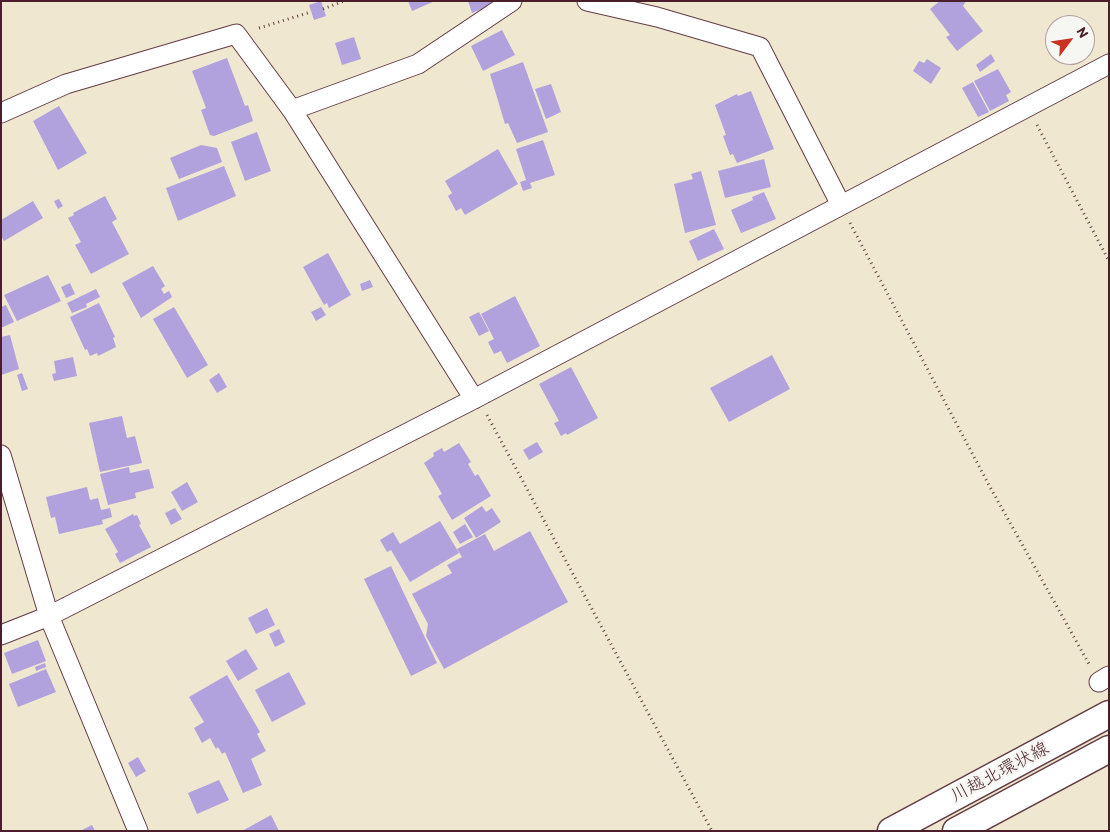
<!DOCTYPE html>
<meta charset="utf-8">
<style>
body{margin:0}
#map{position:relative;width:1110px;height:832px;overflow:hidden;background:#efe7d0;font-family:Itim,sans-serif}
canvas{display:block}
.frame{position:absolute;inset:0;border:2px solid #4a1f2b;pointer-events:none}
.north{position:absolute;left:1045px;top:15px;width:50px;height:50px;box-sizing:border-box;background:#f6f6f2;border:1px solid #b1a0a2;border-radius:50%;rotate:59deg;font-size:14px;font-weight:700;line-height:20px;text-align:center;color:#4a1f2b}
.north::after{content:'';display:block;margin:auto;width:18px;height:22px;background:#c8321e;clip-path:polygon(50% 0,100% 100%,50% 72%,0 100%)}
</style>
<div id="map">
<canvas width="1110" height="832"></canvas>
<div class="frame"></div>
<div class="north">N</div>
</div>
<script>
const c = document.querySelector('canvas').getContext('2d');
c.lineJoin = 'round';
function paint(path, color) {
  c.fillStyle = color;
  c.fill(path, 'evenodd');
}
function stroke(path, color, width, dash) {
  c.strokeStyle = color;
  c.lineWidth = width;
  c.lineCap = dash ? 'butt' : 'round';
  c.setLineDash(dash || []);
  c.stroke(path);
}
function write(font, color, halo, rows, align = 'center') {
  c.font = font + ' Itim,"Klee One",sans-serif';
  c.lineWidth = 5;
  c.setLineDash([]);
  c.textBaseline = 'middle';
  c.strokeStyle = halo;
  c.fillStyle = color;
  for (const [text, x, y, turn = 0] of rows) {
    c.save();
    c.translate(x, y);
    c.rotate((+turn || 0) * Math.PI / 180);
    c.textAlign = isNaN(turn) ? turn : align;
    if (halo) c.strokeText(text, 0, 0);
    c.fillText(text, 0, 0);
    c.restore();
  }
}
paint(new Path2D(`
 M321,1L326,16L314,20L309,5Z
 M408,1H435L412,11Z
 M468,1H492L494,4L472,13Z
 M940,1H966L963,6L983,31L957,51L946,37L950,35L930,9Z
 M502,30L515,55L483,71L471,46Z
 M354,37L361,59L342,65L335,43Z
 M991,54L995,61L980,72L976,65Z
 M227,58L245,106L248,105L253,121L214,136L210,135L201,110L206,108L192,71Z
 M927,59L941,68L931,84L913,71L919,61L924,63Z
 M523,62L548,132L517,143L508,123L505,124L490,74Z
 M998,69L1011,92L1006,95L1009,101L990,111L974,81Z
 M973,82L989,112L978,117L962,88Z
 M551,84L561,112L546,119L535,89Z
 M751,91L774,149L737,163L733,154L730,155L723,136L726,135L715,105L737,94L738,96Z
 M59,106L87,153L58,170L33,121Z
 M257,132L271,171L245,181L231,142Z
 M543,140L555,175L530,183L532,188L523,191L520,182L526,180L516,149Z
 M201,145L217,148L222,162L179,179L170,158Z
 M498,149L518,184L465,215L461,208L456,211L448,196L452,193L445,181Z
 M764,159L771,187L725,198L718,171Z
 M224,166L236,196L178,221L166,188Z
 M701,171L716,225L685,233L674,184L693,179L691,174Z
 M764,192L776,219L741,233L731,210L753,200L752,197Z
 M105,196L117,219L112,222L129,254L91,274L75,245L81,242L68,218L74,215L73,213Z
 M59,199L63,206L58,209L54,201Z
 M33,201L43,218L4,241L1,236V220Z
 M714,229L724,249L698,261L689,241Z
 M328,253L351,295L329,308L327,303L324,305L303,267Z
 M153,266L165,286L161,289L164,294L169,291L172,297L141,318L122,283Z
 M48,275L61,301L17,321L4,295Z
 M370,280L373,287L362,291L360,284Z
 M70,283L75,294L66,298L61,287Z
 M96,289L100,297L86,304L87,307L72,313L67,303Z
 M515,296L540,346L507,363L501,351L494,354L488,342L494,339L481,314Z
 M99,303L115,337L113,338L116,347L98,356L97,353L90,356L87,349L85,350L70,317Z
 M6,305L14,322L1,328V307Z
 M174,307L208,365L187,378L153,319Z
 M321,307L326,315L316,321L311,312Z
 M479,312L489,331L479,336L469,317Z
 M10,335L19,369L1,375V337Z
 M772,355L790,389L729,422L710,388Z
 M73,357L77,376L54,381L52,374L56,373L54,361Z
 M571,367L598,418L567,435L566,433L561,436L554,423L559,421L539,384Z
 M22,373L28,389L22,391L17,375Z
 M219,373L227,387L217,393L209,380Z
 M122,416L127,438L135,436L142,463L100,472L89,423Z
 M537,442L543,452L529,460L523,450Z
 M459,443L471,462L468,464L475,476L478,474L491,496L452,520L438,496L442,494L424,463L434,456L433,453L442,448L444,452Z
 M129,467L130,473L149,469L154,488L135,493L136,498L108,505L100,474Z
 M187,482L198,502L182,511L171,492Z
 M87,487L90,500L98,498L101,510L110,508L112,517L102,520L103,524L59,534L55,517L51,518L46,497Z
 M482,506L486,512L492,508L501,522L476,538L464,518Z
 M175,508L182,519L171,525L165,513Z
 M133,514L134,516L137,515L141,524L139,525L151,547L120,563L115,554L118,552L105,529Z
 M440,521L459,553L410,582L391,550L387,552L380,540L393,532L400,544Z
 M465,524L473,537L460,544L453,532Z
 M530,531L568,602L444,669L426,636L428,624L412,594L452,573L447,565L462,557L457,549L485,534L494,551Z
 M391,566L437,663L411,676L364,579Z
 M267,608L275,625L256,634L248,618Z
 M279,629L285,642L275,647L269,634Z
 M38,640L46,661L12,674L4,653Z
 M246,649L258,669L238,681L226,661Z
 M45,663L46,667L36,671L35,667Z
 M46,669L56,692L18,707L9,684Z
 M289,672L306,704L272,722L255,690Z
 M227,675L260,732L257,734L266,751L251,759L262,785L243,793L225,752L222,754L218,747L216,749L210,738L202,743L194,728L204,722L189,697Z
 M138,757L146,771L136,777L128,763Z
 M219,780L229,800L197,814L188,793Z
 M271,815L279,831H242Z
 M92,825L95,831H80Z`), '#b1a2de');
const street = new Path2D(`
 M587,1L657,17L760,47L841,205
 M292,110L418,64L512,1
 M1,113L66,84L236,34L292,110L474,399
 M1,455L49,616L138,831
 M1,635L49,616L474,399L1109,64
 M1099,682L1109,676`);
const secondary = new Path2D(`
 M891,831L1109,714
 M956,831L1109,749`);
stroke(street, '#633d44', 21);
stroke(secondary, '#633d44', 29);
stroke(new Path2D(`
 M323,9L344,1
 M259,28L311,12
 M1037,125L1109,261
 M850,223L990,487L1089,664
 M487,415L712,831`), '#633d44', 3, [1, 4]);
stroke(street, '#fff', 19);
stroke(secondary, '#fff', 26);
write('18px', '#4a1f2b', '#f6f6f2', [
 ["川越北環状線",1000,773,-28]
]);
</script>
